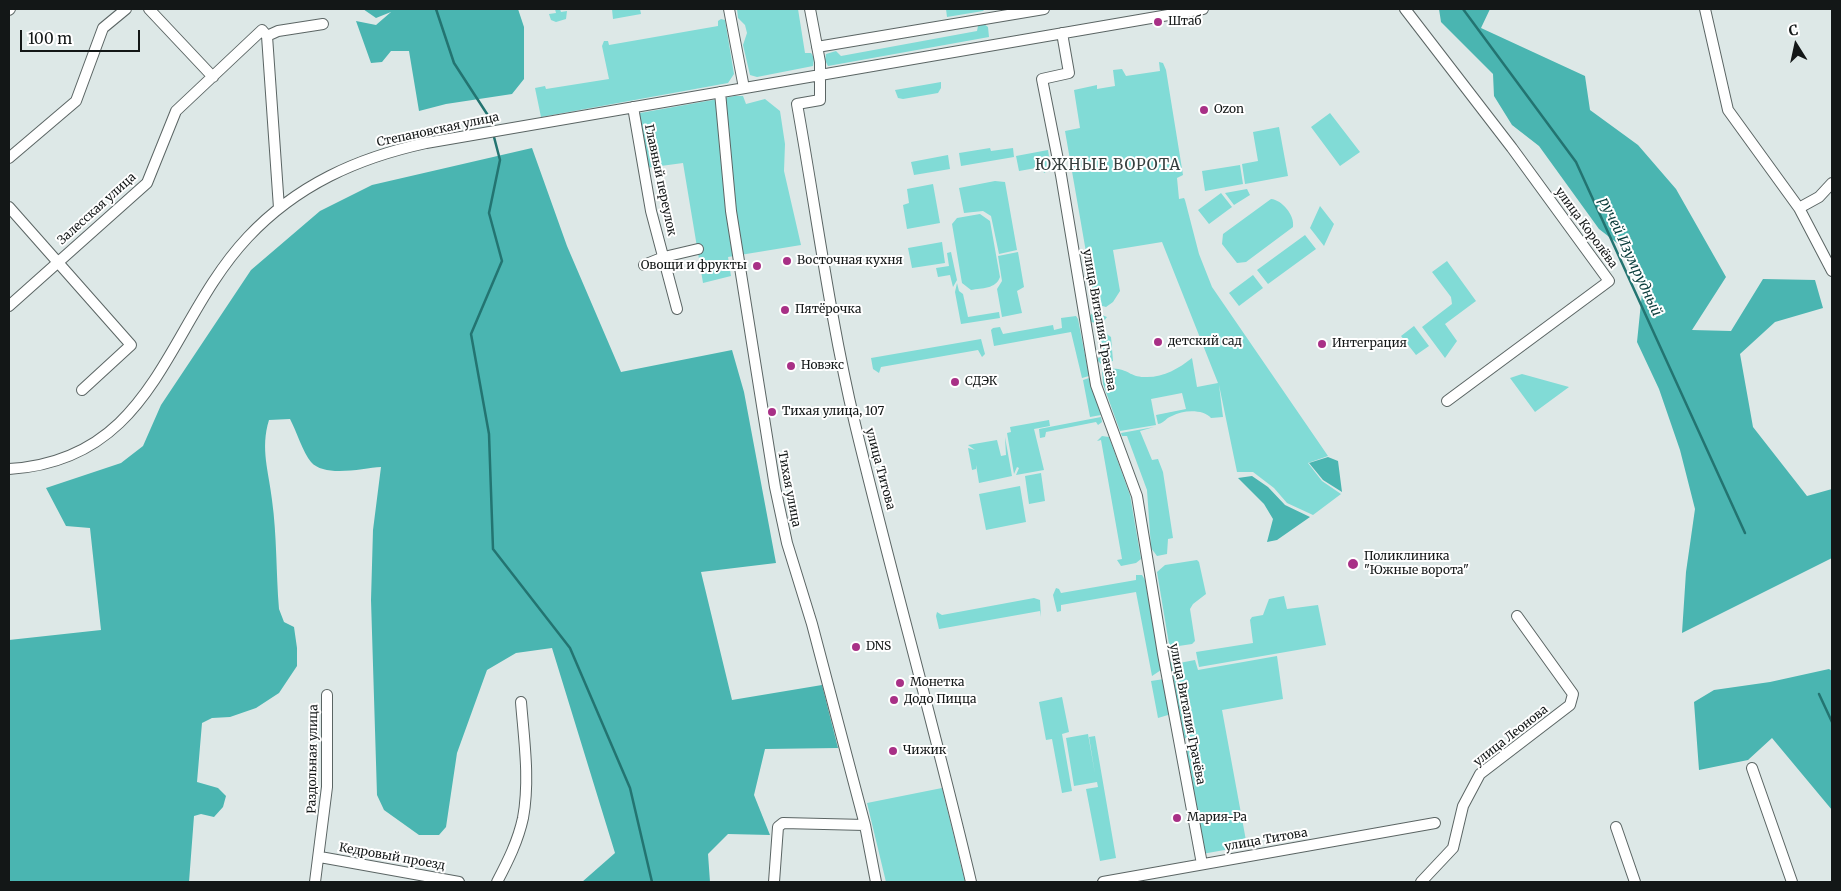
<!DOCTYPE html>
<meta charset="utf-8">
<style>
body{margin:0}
#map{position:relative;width:1841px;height:891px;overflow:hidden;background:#dde8e7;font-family:Merriweather,serif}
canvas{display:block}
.frame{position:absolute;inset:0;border:10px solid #131717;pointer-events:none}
.north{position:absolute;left:1771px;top:20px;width:50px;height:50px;-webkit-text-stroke:4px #fff;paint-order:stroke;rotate:350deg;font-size:14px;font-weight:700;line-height:20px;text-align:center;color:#131717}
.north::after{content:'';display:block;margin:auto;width:18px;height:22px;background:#131717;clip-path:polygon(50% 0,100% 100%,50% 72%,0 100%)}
.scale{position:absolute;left:20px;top:30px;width:120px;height:22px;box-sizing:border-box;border:2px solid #131717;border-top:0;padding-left:6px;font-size:15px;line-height:18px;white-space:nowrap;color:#131717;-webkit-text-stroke:4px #fff;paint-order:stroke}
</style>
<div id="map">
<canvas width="1841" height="891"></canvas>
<div class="frame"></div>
<div class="north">С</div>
<div class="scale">100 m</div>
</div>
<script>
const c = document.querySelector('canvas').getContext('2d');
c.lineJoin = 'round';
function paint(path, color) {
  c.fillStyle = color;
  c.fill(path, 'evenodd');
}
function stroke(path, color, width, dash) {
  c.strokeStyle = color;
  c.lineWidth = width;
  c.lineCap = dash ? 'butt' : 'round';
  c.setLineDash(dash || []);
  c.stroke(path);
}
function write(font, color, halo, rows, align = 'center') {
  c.font = font + ' Merriweather,serif';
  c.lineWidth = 4;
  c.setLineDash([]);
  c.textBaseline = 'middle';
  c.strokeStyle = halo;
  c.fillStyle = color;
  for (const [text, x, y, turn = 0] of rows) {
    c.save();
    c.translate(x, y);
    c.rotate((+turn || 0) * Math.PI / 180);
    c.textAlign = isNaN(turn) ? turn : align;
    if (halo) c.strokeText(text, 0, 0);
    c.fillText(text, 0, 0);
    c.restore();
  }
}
paint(new Path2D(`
 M555,9H560L561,12L567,11L566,19L556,22L551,20L549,14L556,13Z
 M612,9H640L641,14L613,19Z
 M737,9H798L805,53H811L814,58L813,66L757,77L750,75L743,45L747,33L745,25L738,18Z
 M946,9H985L983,11L947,17Z
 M721,19L725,20L734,74L728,83L541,117L535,88L545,86L546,89L609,79L602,46L604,41H608L609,45L718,26V21Z
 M984,24L988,27L989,37L828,66L825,60L826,54L836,51L841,56L977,31L978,26Z
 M1159,62L1163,63L1166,70L1183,175L1177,178L1179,199L1184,198L1185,200L1199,254L1212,287L1328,456L1308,463L1322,481L1341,494L1313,515L1287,503L1274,488L1253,472H1237L1219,385L1223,417L1211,418C1203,409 1183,410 1172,416C1165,418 1165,423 1158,424L1156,415L1186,409L1182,393L1151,399L1156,425L1120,431L1103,384L1102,370C1128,365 1127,377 1144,377C1163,378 1178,369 1192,358L1197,387L1218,383L1162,242L1113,250L1120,291L1113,302L1106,307L1095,304L1065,131L1080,128L1074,90L1097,85V89L1115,86L1113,70L1122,69L1126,76L1160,71Z
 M941,82V88L938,93L903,99L898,98L895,90Z
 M735,96H743L746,104L765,99L780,111L785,144L784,171L801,245L728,257L731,276L703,283L683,163L646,168L636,116L640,113Z
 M1330,113L1360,152L1340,166L1311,127Z
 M1279,127L1288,176L1245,184L1242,164L1258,161L1253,132Z
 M990,148L991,151L1013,148L1014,157L961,166L959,153Z
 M1048,150L1051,169L1044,173L1042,167L1019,171L1016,156Z
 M948,155L950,169L914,175L911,162Z
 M1240,165L1243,184L1205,191L1202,171Z
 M995,181L1005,182L1017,250L999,254L991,216L983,211L964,213L959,188Z
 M933,184L940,223L907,229L903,205L909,203L907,189Z
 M1247,189L1250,195L1234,205L1225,193Z
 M1221,193L1232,207L1209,224L1198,210Z
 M1271,199C1282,200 1295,215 1293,227L1246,262L1237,263L1222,244L1223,234Z
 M1320,206L1334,224L1324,246L1310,228Z
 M980,214L990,221L1000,277C996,289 982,288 971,290L962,283L952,224L957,218Z
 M1305,235L1316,249L1268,284L1257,270Z
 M942,242L945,263L912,268L908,248Z
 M951,252L957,280L953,287L950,275L938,277L936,268L949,266L947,253Z
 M1018,252L1024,287L1017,291L1022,313L1002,317L997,289L1002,281L998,256Z
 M1447,261L1476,301L1445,324L1457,341L1445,358L1422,327L1452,304L1451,297L1432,272Z
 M1253,275L1263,288L1239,306L1229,293Z
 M957,283L959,291L963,294L968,317L999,312L1000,318L961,324L955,292Z
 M1094,312L1107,317L1103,322L1105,333L1111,337L1113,361L1101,364L1098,361V358L1104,356L1098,323L1090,322L1089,316Z
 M1076,316L1078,319L1089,376L1082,378L1071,332L994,346L991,330L993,328L1000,327L1003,334L1053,325L1054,330L1062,328L1061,318Z
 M1414,326L1429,346L1416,355L1401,336Z
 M981,339L985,354L982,357L978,350L881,367L879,373L873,369L871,358Z
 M1522,374L1569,387L1535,412L1510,378Z
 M1089,378L1101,415L1090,417L1083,380Z
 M1101,417L1102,422L1098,425L1096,422L1046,432L1045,437L1040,438L1039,429Z
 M1049,420L1050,426L1034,429L1044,470L1016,475L1019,468L1017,467L1014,474L1007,433L1011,432L1010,427Z
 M1154,427L1140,431L1152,460L1158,459L1163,472L1173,538L1168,539L1167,554L1157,556L1151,548L1147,490L1127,436H1122L1121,433Z
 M1102,436L1109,437L1130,495L1141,559L1136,563L1121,566L1117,560L1122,559L1101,440L1097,441Z
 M1005,437L1012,476L979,483L976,465V469L972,470L968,448L975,450L968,445L997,440L1001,456L1006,455Z
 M1041,473L1045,501L1029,504L1025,476Z
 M1020,486L1026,522L986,530L979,494Z
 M1197,560L1199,562L1206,594L1193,604L1190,609L1195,641L1192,644L1172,647L1169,644L1157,572L1165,565Z
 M1136,575H1142L1145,580L1161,670L1152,676L1136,592L1061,605V611L1057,612L1053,595L1056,588L1059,589L1061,593L1136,580Z
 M1284,596L1287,609L1318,605L1326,645L1199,667L1196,652L1253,643L1250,620L1252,617L1263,615L1269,599Z
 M1034,598L1040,600L1041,617L1040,611L939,629L936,616L937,612L942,615Z
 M1277,656L1283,699L1222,710L1247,846L1202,854L1182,749L1196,746L1193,737L1181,739L1168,660L1174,664L1195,660L1198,670Z
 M1164,679L1169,710L1168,715L1158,718L1151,681Z
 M1062,697L1069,732L1062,734L1072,791L1062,793L1052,739L1046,740L1039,702Z
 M1088,734L1095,774L1089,737L1095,736L1116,858L1100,861L1086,789L1098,787L1097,782L1074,786L1066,738Z
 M942,788L965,882H886L867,803Z`), '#81dbd6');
paint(new Path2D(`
 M363,9H518L524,27V79L512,94L446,104L419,111L409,51H391L382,62L371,63L356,21L376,25L391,12L376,18Z
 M1439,9H1490L1481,28L1585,76L1590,110L1638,145L1676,189L1726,277L1692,330L1731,331L1763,279L1815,280L1823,308L1775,322L1740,354L1753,427L1807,496L1832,489V558L1682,633L1686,572L1695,509L1680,450L1659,389L1637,342L1642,293L1626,250L1599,229L1539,146L1512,125L1494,96L1493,74L1441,22Z
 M532,148L567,246L621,372L732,350L744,392L776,563L701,572L732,700L822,685L838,748L765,749L754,795L770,835L728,834L708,854L710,882H582L615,853L552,648L516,653L487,670L457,753L446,827L439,835H419L384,810L377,795L371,600L373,530L381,467C363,468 325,478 311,462C303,453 296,430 290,419L269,420C260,449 269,472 272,500C277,536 276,573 279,609L284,622L294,627L297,648V666L279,693L256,708L230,717L212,718L202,723L197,782L218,788L226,796L223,807L214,817L201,814L194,816L189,882H9V640L101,630L90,528L66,526L46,488L121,463L143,446L161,405L251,270L320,211L372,185Z
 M1328,457L1338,461L1342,492L1323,480L1309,463Z
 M1252,476L1268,487L1285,505L1310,517L1277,540L1267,542L1273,519L1264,504L1238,478Z
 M1829,669L1832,671V810L1772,738L1748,760L1699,770L1694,702L1714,690L1770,682Z`), '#4ab5b1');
stroke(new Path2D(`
 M436,9L454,63L489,117L491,123
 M1463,9L1576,162L1745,533
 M494,137L500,160L489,213L502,261L471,334L489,434L493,549L570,648L630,788L652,882
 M1819,694L1832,722`), '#237471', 2.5);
const minor = new Path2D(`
 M149,9L213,77
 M729,9L744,88
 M810,9L820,62V100L797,104C816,210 830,319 855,424C892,577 935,729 971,882
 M1405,9L1512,148L1609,281L1447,401
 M1705,9L1728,110L1799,208L1832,271
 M9,10L10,9
 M1062,33L1069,73L1042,79L1061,175L1096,385L1137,496L1163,654L1202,864
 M817,47L1044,9
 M720,92L731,211L775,487L787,543L812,624L865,825L876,882
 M633,107L651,211L677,309
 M9,158L76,101L103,28L126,9
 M9,207L131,345L82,390
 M279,208L267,36L278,31L323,24
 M1799,208L1819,197L1832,183
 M644,265L664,257L698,249
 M9,306L147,183L176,111L262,30L267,36
 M9,469C156,460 166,324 248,237C297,185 357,158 426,143L1203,9
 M1752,768L1792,882
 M1616,827L1635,882
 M320,857L459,882
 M315,882L327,787V695
 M497,882C508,861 518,841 523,818C530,780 524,740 521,702
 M774,882L778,827L783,823L865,825
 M1103,882L1435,823
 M1421,882L1453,848L1463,806L1480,774L1570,705L1573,694L1517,616`);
stroke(minor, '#5b6564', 12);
stroke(minor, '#fff', 10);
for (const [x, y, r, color] of [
 [1158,22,5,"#a83086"],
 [1204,110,5,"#a83086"],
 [787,261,5,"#a83086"],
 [757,266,5,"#a83086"],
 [785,310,5,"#a83086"],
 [1158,342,5,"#a83086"],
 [1322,344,5,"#a83086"],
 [791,366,5,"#a83086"],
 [955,382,5,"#a83086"],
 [772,412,5,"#a83086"],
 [1353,564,6,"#a83086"],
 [856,647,5,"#a83086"],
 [900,683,5,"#a83086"],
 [894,700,5,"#a83086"],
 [893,751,5,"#a83086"],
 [1177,818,5,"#a83086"]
]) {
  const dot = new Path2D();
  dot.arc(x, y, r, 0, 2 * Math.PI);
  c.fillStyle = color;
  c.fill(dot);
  stroke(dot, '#fff', 2);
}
write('12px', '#131717', '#fff', [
 ["Штаб",1168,22],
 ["Ozon",1214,110],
 ["Восточная кухня",797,261],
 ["Овощи и фрукты",747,266,"right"],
 ["Пятёрочка",795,310],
 ["детский сад",1168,342],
 ["Интеграция",1332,344],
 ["Новэкс",801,366],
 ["СДЭК",965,382],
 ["Тихая улица, 107",782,412],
 ["Поликлиника",1364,557],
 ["\"Южные ворота\"",1364,571],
 ["DNS",866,647],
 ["Монетка",910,683],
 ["Додо Пицца",904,700],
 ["Чижик",903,751],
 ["Мария-Ра",1187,818]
], 'left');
write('12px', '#131717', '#fff', [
 ["Степановская улица",438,130,-12],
 ["Главный переулок",660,180,78],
 ["Залесская улица",97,209,-42],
 ["улица Королёва",1586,228,54],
 ["улица Виталия Грачёва",1099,320,80],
 ["улица Титова",880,469,75],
 ["Тихая улица",789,489,79],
 ["улица Виталия Грачёва",1187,714,79],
 ["улица Леонова",1511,736,-38],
 ["Раздольная улица",313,759,-89],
 ["улица Титова",1266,840,-10],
 ["Кедровый проезд",392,857,10]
]);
write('italic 14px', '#083b3a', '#fff', [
 ["ручей Изумрудный",1630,257,65]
]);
c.letterSpacing = '1px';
write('15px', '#363f3e', '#fff', [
 ["ЮЖНЫЕ ВОРОТА",1108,166]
]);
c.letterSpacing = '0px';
</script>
